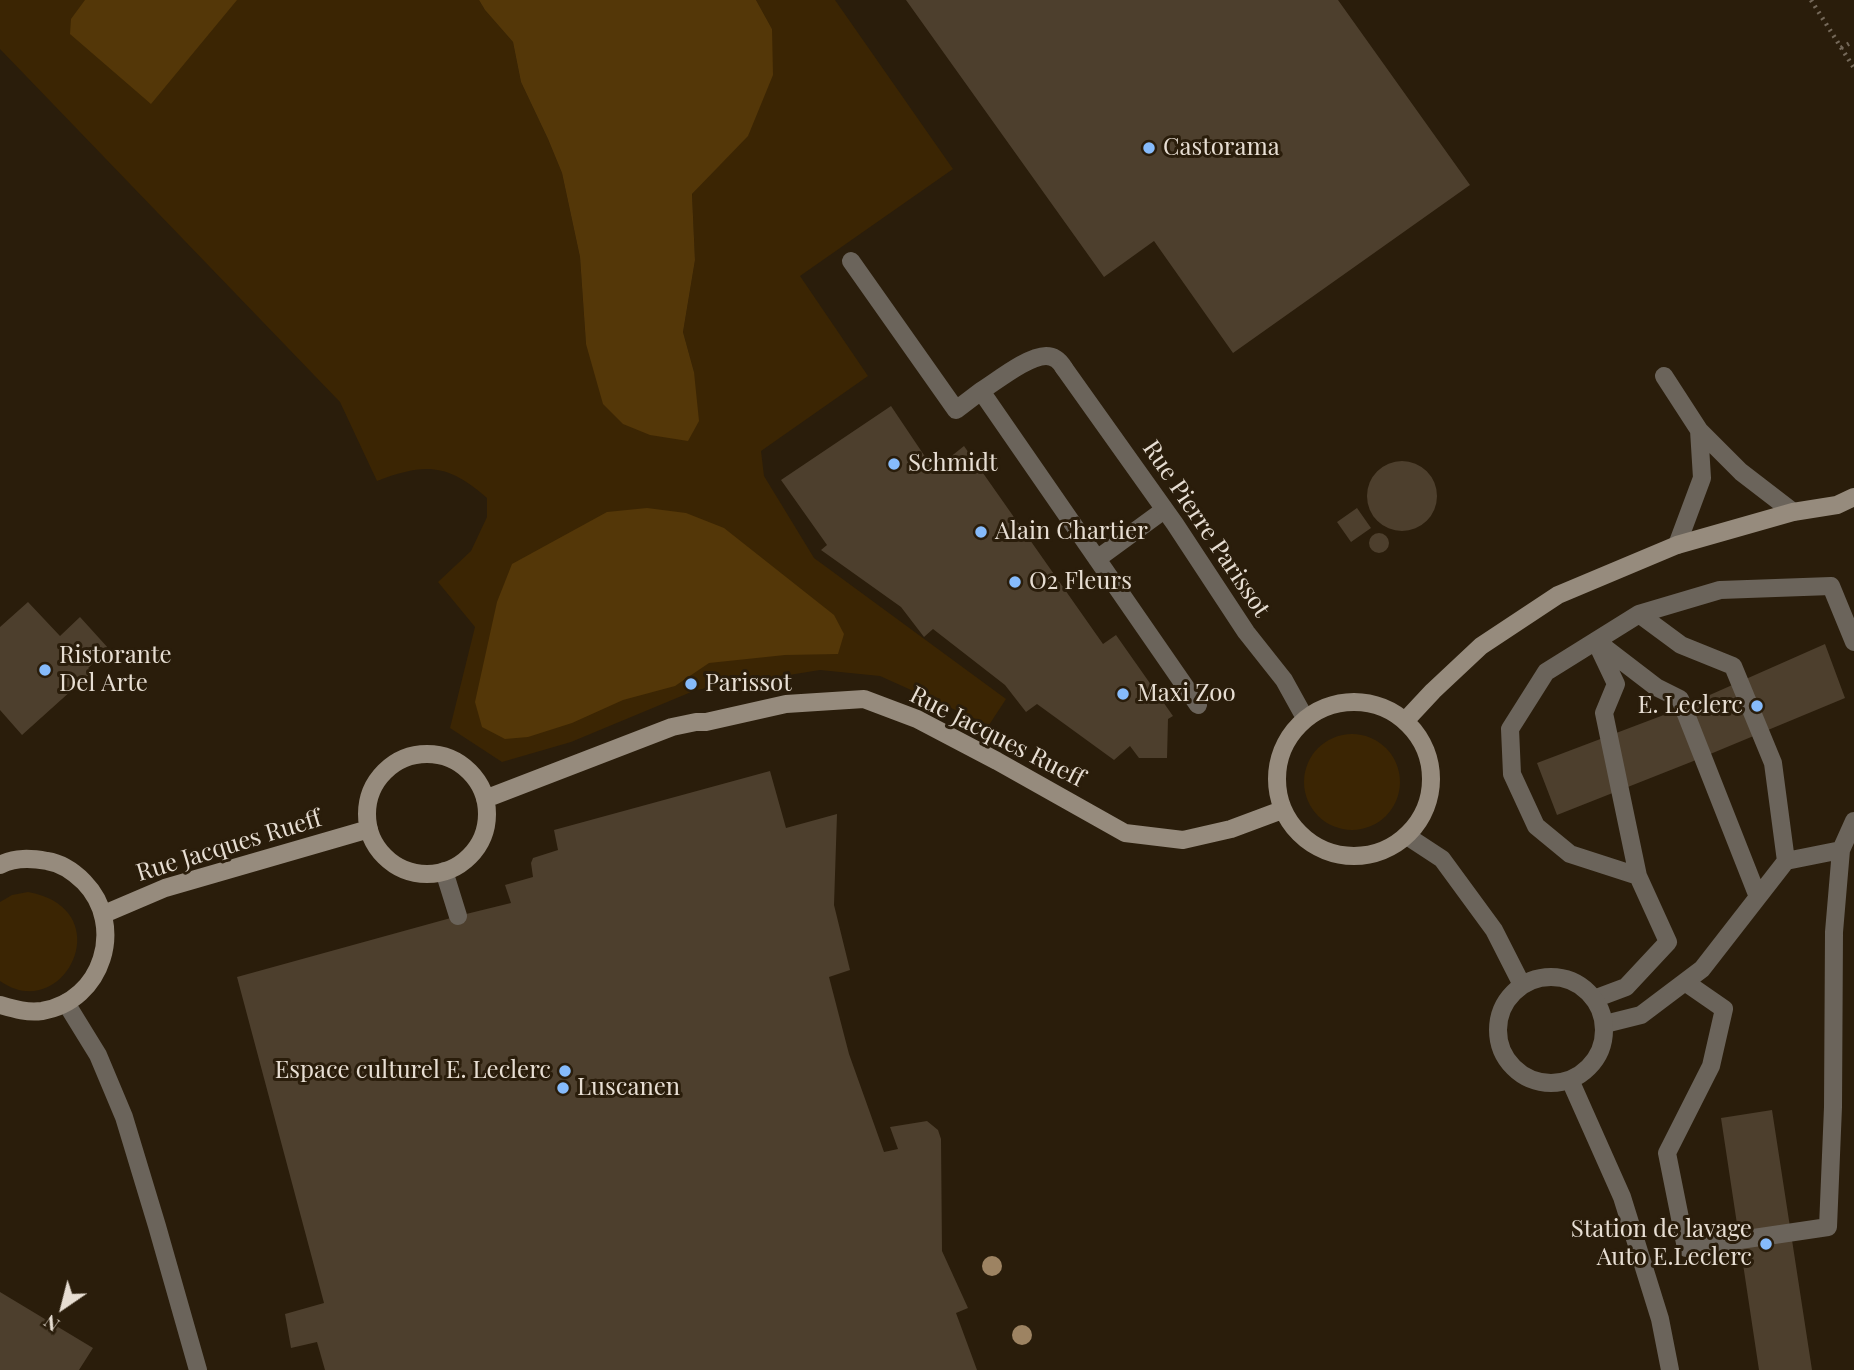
<!DOCTYPE html>
<style>
body{margin:0}
#map{position:relative;width:1854px;height:1370px;overflow:hidden;background:#2a1d0b;font-family:"Playfair Display",serif}
canvas{display:block}
.north{position:absolute;left:28px;top:1272px;width:70px;height:70px;-webkit-text-stroke:5px #2a1d0b;paint-order:stroke;rotate:215deg;font-size:19px;font-weight:700;line-height:28px;text-align:center;color:#e7ded3}
.north::after{content:'';display:block;margin:auto;width:24px;height:32px;background:#e7ded3;clip-path:polygon(50% 0,100% 100%,50% 72%,0 100%)}
</style>
<div id="map">
<canvas width="1854" height="1370"></canvas>
<div class="north">N</div>
</div>
<script>
const c = document.querySelector('canvas').getContext('2d');
c.lineJoin = 'round';
function paint(path, color) {
  c.fillStyle = color;
  c.fill(path, 'evenodd');
}
function stroke(path, color, width, dash) {
  c.strokeStyle = color;
  c.lineWidth = width;
  c.lineCap = dash ? 'butt' : 'round';
  c.setLineDash(dash || []);
  c.stroke(path);
}
function write(font, color, halo, rows, align = 'center') {
  c.font = font + ' "Playfair Display",serif';
  c.lineWidth = 6;
  c.setLineDash([]);
  c.textBaseline = 'middle';
  c.strokeStyle = halo;
  c.fillStyle = color;
  for (const [text, x, y, turn = 0] of rows) {
    c.save();
    c.translate(x, y);
    c.rotate((+turn || 0) * Math.PI / 180);
    c.textAlign = isNaN(turn) ? turn : align;
    if (halo) c.strokeText(text, 0, 0);
    c.fillText(text, 0, 0);
    c.restore();
  }
}
paint(new Path2D(`
 M0,0H479L485,10L513,42L521,82L548,139L562,173L580,257L586,344L694,372L683,332L695,260L692,194L748,135L772,29L756,0H835L953,169L800,276L868,376L761,451L764,476L814,558L1006,699L989,725L880,676L820,670L696,690L571,742L502,762L450,728L475,627L438,582L471,551L487,517V498C447,463 425,463 377,481L340,402L0,49Z
 M1304 782a48 48 0 1 1 96 0a48 48 0 1 1-96 0Z
 M28,892C122,909 64,1026 0,981V902L12,895Z`), '#3b2503');
paint(new Path2D(`
 M85,0H237L151,104L70,34L71,19Z
 M479,0H756L772,29L773,75L748,136L692,194L695,260L683,332L694,372L699,421L688,441L650,435L623,424L603,404L586,344L580,257L562,173L548,139L521,82L513,42L485,10Z
 M647,508L686,513L724,528L834,615L844,634L838,654L785,655L709,663L675,686L623,700L572,723L528,737L505,739L482,727L475,702L497,602L512,564L607,512Z`), '#543708');
paint(new Path2D(`
 M906,0H1338L1470,185L1233,353L1154,241L1104,277Z
 M891,406L934,470L964,446L1103,644L1116,635L1173,716L1168,719L1167,758H1139L1130,746L1114,760L1037,704L1026,712L1005,685L933,629L924,637L901,607L821,550L827,545L781,480Z
 M1367 496a35 35 0 1 1 70 0a35 35 0 1 1-70 0Z
 M1357,508L1371,528L1351,542L1337,522Z
 M1369 543a10 10 0 1 1 20 0a10 10 0 1 1-20 0Z
 M28,602L60,636L80,617L109,649L88,668L92,672L22,735L0,710V627Z
 M1825,644L1845,698L1691,762L1557,815L1537,763L1669,713Z
 M770,771L786,828L837,814L834,905L850,970L829,977L849,1054L884,1152L898,1149L890,1127L927,1121L938,1130L941,1139L942,1251L968,1308L956,1313L977,1370H325L317,1342L291,1348L285,1314L324,1303L237,977L458,916L511,903L505,885L533,877L531,863L533,858L558,850L554,830Z
 M1772,1110L1812,1370H1759L1721,1118Z
 M0,1292L93,1348L79,1370H0Z`), '#4d3f2d');
stroke(new Path2D(`
 M1811,0L1854,68
 M1841,48L1852,42`), '#746859', 4.5, [2, 5]);
stroke(new Path2D(`
 M851,261L956,410L981,391L1198,705
 M1664,376L1699,430L1741,472L1793,512
 M981,391C997,381 1028,356 1046,356C1055,356 1060,361 1064,368
 M1677,545L1702,478L1699,430
 M1097,559L1164,510
 M1596,641L1656,687L1680,699L1758,897
 M1597,644L1616,684L1604,713L1638,876
 M1786,861L1841,850L1854,821
 M444,871L458,916
 M1685,982L1724,1009L1711,1066L1667,1153L1686,1248L1828,1227L1833,1107L1834,932L1841,850
 M1594,999L1626,987L1668,942L1638,876L1570,854L1536,826L1512,774L1510,729L1546,672L1639,614L1720,590L1831,586L1854,642
 M1605,1024L1641,1015L1702,969L1786,861L1773,763L1733,666L1681,645L1639,614`), '#6b645b', 18);
stroke(new Path2D(`
 M1064,368L1175,524L1246,632L1284,680L1305,718
 M1407,836L1442,859L1494,930L1522,985
 M1498 1030a53 53 0 1 1 106 0a53 53 0 1 1-106 0Z
 M66,1003L98,1055L124,1117L157,1226L198,1370
 M1570,1080L1622,1197L1660,1319L1670,1370`), '#6b645b', 18);
stroke(new Path2D(`
 M1277 779a77 77 0 1 1 154 0a77 77 0 1 1-154 0Z
 M1405,721L1433,691L1481,646L1558,595L1677,545L1793,512L1837,505L1854,497
 M367 814a60 60 0 1 1 120 0a60 60 0 1 1-120 0Z
 M485,799L672,727L696,722H706L786,704L864,699L917,719L997,761L1125,833L1183,840L1231,829L1282,810
 M0,865C15,857 31,858 47,861C61,863 74,872 84,882C126,925 103,1001 42,1011C27,1013 14,1009 0,1005
 M104,914L165,888L369,829`), '#968b7d', 18);
c.fillStyle = '#9d8362';
for (const [x, y] of [
 [992,1266],
 [1022,1335]
]) {
  c.beginPath();
  c.arc(x, y, 10, 0, 2 * Math.PI);
  c.fill();
}
for (const [x, y, r, color] of [
 [1149,148,7,"#86bbfb"],
 [894,464,7,"#86bbfb"],
 [981,532,7,"#86bbfb"],
 [1015,582,7,"#86bbfb"],
 [45,670,7,"#86bbfb"],
 [691,684,7,"#86bbfb"],
 [1123,694,7,"#86bbfb"],
 [1757,706,7,"#86bbfb"],
 [565,1071,7,"#86bbfb"],
 [563,1088,7,"#86bbfb"],
 [1766,1244,7,"#86bbfb"]
]) {
  const dot = new Path2D();
  dot.arc(x, y, r, 0, 2 * Math.PI);
  c.fillStyle = color;
  c.fill(dot);
  stroke(dot, '#2a1d0b', 2.5);
}
write('24px', '#e7ded3', '#2a1d0b', [
 ["Castorama",1163,148],
 ["Schmidt",908,464],
 ["Alain Chartier",995,532],
 ["O2 Fleurs",1029,582],
 ["Ristorante",59,656],
 ["Del Arte",59,684],
 ["Parissot",705,684],
 ["Maxi Zoo",1137,694],
 ["E. Leclerc",1743,706,"right"],
 ["Espace culturel E. Leclerc",551,1071,"right"],
 ["Luscanen",577,1088],
 ["Station de lavage",1752,1230,"right"],
 ["Auto E.Leclerc",1752,1258,"right"]
], 'left');
write('24px', '#e7ded3', '#2a1d0b', [
 ["Rue Pierre Parissot",1206,529,56],
 ["Rue Jacques Rueff",997,737,27],
 ["Rue Jacques Rueff",229,846,-17]
]);
</script>
